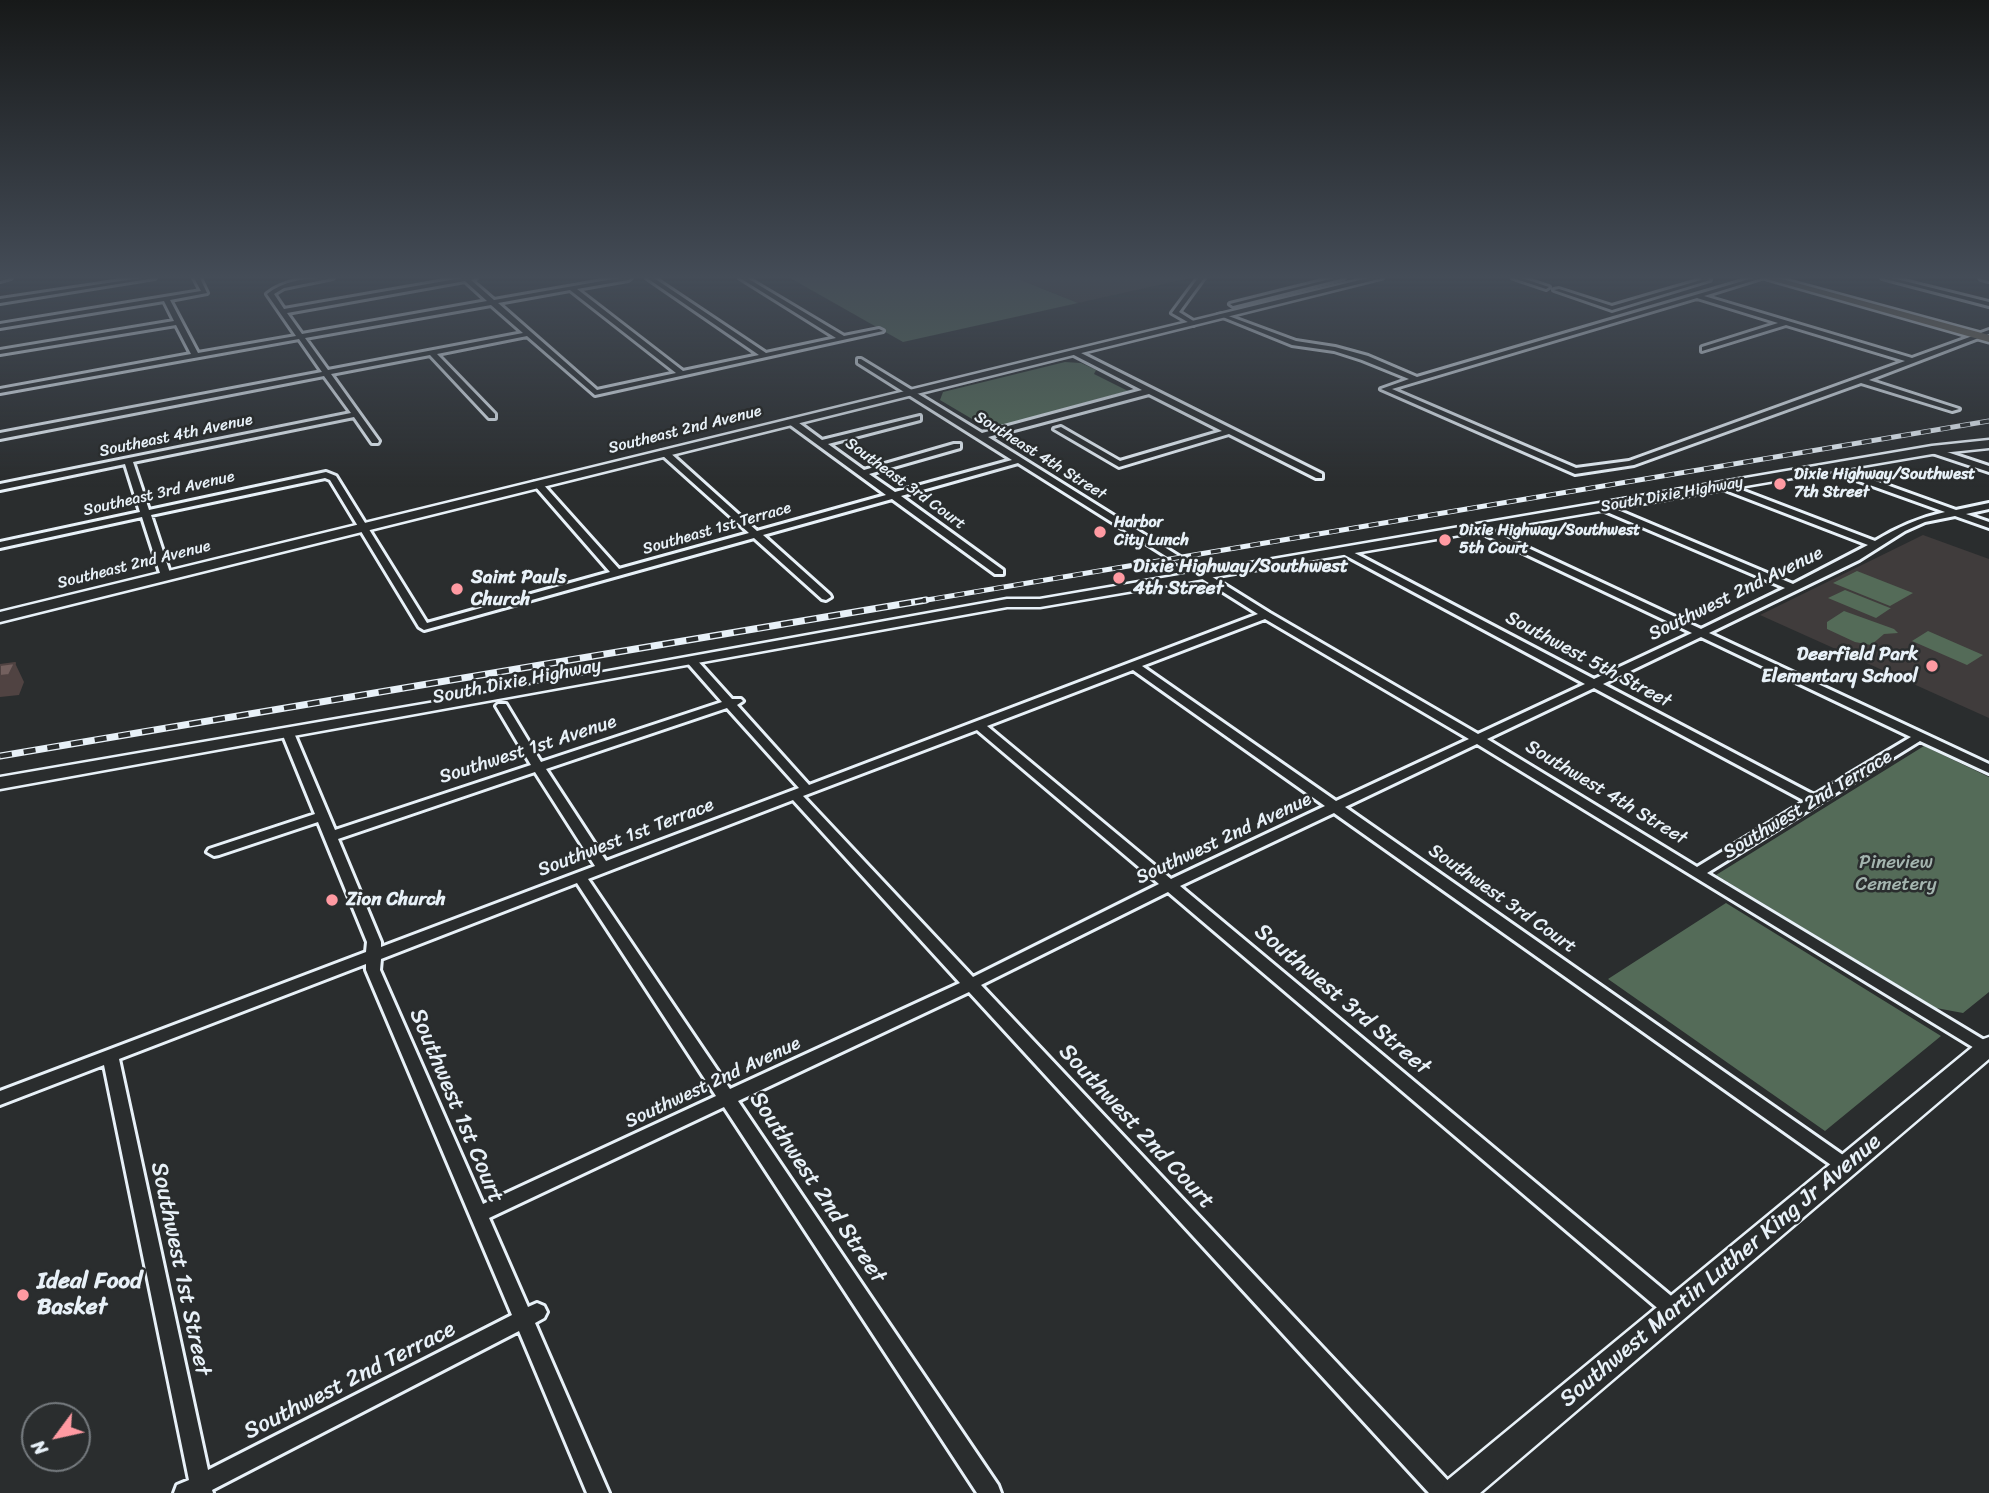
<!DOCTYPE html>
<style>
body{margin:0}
#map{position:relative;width:1989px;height:1493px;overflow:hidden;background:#2a2d2e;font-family:Sriracha,sans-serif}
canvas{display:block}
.north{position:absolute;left:21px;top:1402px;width:70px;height:70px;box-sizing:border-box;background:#2a2d2e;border:2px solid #767b7f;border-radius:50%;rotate:237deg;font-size:19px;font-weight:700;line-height:28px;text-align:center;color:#e8f1f8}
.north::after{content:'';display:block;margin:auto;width:24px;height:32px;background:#ff9aa2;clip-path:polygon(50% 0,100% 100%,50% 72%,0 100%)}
</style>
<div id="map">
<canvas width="1989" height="1493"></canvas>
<div class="north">N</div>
</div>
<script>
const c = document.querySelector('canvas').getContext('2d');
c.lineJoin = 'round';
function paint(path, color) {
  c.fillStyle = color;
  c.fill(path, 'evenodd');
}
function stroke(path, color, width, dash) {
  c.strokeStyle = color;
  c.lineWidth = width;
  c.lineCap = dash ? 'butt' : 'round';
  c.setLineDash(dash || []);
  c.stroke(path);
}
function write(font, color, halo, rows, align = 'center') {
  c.font = font + ' Sriracha,sans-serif';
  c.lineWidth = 5;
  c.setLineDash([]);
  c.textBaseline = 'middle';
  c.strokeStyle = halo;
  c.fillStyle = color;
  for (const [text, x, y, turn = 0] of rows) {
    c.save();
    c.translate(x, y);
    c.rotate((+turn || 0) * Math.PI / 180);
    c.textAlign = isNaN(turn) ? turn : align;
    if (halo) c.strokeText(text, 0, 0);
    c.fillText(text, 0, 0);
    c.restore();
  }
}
paint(new Path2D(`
 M1016,278H1191L1078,303Z
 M1923,535L1989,559V718L1760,615Z`), '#403c3c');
paint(new Path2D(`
 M790,278H1016L1078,303L903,342Z
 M1065,362L1081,363L1096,370L1094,374L1128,391L989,429L940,400L943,392Z
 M1857,571L1913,593L1890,606L1833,583Z
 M1845,590L1890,608H1891L1876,618L1828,598Z
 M1844,611L1894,629L1898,633L1884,634L1871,645L1855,642L1827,629V622Z
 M1928,631L1983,655L1967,665L1912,641Z
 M1924,746L1989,777V992L1963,1013L1936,1008L1716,875Z
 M1726,903L1941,1036L1825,1131L1608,979Z`), '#546b58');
const street = new Path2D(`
 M0,278H11L0,281Z
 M141,278H155L0,303V299Z
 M194,278H200L207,293L170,300L198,353L296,336L267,294C284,280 312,277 333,278L284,288L274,294L284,309L462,278H476L471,280L494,300L619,278H631L628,280L577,289L683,371L759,355L647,278H654L766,353L836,338L740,278H747L844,336L879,329L883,331L595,395L527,336L437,354L495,414V418H489L430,355L331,374L379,441L378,443H372L354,417L133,462L149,510L326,472L336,476L427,623L610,572L535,486V482H541L619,569L749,533L662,455V451H668L757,531L886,495L789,424V420H795L822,440L920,416V420L828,444L864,470L954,444H960V448L869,474L895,492L1012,460L858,363V359H861L982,433L1142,390L1070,353L1077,351L1322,474V478H1316L1229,434L1119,467L1054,429L1061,427L1120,461L1222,431L1149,394L988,437L1270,613L1478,734L1585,684L1341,553V549H1347L1594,679L1692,633L1475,530V526H1481L1701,629L1785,588L1600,509V505H1606L1793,584L1868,545L1720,488V484H1726L1875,541C1898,527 1919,518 1945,512L1828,470V466H1834L1956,510L1989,503V509L1966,514L1989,522V528L1955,516L1925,522L1905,531L1859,560L1709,633L1989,764V773L1920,741L1707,873L1989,1043V1057L1477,744L1345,807L1853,1162L1856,1167L1853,1172L1847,1174L1841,1172L1334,813L1180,886L1682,1305L1685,1311L1682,1317L1675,1320L1668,1317L1168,892L981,985L1452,1485L1455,1493H1429L969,992L738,1101L998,1485L1001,1493H977L724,1107L489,1218L528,1307L537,1303L544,1306L547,1312L544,1318L535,1323L609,1493H587L519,1331L212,1490L213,1493H174L177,1485L189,1480L104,1065L0,1105V1091L366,952L367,942L318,822L219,855L214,856L207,852L209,849L315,814L282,733L284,730H292L294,733L335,830L531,765L496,706L498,704H506L541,762L722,702L685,660L691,657L695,658L732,699H741L743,701L737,705L809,785L1258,614L1018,463L901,496L1003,570V574H995L892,499L763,535L830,595L831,597L826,600L822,599L754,538L424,630L419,627L330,480L325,478L151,515L171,576L166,579L161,576L142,517L0,548V542L140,512L125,464L0,490V484L351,413L324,376L0,439V433L322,372L299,339L0,393V389L191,354L176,325L0,354V350L174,321L164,301L0,328V324L201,291ZM465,281L487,301L302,334L287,313ZM570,290L676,373L597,390L498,303ZM491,305L523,333L328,370L305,338ZM1265,619L1469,739L1336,801L1142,666ZM1701,637L1911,737L1814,795L1603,684ZM1133,670L1325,806L1171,879L987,726ZM1594,688L1805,801L1697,867L1487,739ZM727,708L799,788L606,861L546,769ZM977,730L1159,884L973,977L803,796ZM535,772L595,866L381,947V942L338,839ZM793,800L960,983L730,1089L588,879ZM577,883L716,1096L483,1204L380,970L381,959ZM366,964V970L512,1315L208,1470L119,1059Z
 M1198,278H1204L1179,312L1195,322V324L1193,325L1172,313Z
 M1334,278H1344L1233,306L1230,304Z
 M1513,278H1522L1549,287L1546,289Z
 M1700,278H1707L1710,280L1612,310L1554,290L1559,289L1612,306L1701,280Z
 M1753,278H1762L1704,296L1912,358L1989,330V334L1869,380L1959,409L1952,411L1861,383L1634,465L1575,474L1381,389L1409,379L1362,360L1334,351L1292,345L1218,315L1223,314L1296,341L1335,347L1368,356L1417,377ZM1697,298L1778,323L1702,347V351L1786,325L1905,361L1629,461L1576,468L1392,389Z
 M1882,278H1892L1989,302V306Z
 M1980,278H1989V281L1981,279Z
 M1929,448H1935L1989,466V472L1929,452Z`);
const secondary = new Path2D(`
 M1368,278H1383L0,622V612Z
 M1989,440V448L1932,454L1040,607H1007L0,789V777L493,692L1007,599H1040L1932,446Z
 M1989,1037V1059L1480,1493H1441L1445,1482L1981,1040Z`);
const primary = new Path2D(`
 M1763,278H1778L1989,335V342Z`);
stroke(street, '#e8f1f8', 6);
stroke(secondary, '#e8f1f8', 5);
stroke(primary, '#e8f1f8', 5);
paint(street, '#2a2d2e');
paint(secondary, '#2a2d2e');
paint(primary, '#736b5a');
const railFar1 = new Path2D(`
 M915,602L1989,421`);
const rail = new Path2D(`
 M0,756L926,600`);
stroke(railFar1, '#e8f1f8', 5);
stroke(rail, '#e8f1f8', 7);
stroke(railFar1, '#2a2d2e', 3.5, [10]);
stroke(rail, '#2a2d2e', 4.5, [12]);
paint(new Path2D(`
 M15,663L24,682L19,695L0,697V676Z`), '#504342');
const building = new Path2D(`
 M15,663L9,675L0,676V665Z`);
paint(building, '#73605e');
stroke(building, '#504342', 2);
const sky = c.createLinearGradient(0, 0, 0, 487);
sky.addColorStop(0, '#171919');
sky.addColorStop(0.57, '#444c57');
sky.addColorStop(1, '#444c5700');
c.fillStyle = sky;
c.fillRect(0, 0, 1989, 487);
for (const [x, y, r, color] of [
 [1780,484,7,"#ff9aa2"],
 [1100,532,7,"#ff9aa2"],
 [1445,540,7,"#ff9aa2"],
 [1119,578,7,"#ff9aa2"],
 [457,589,7,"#ff9aa2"],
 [1932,666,7,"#ff9aa2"],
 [332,900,7,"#ff9aa2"],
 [23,1295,7,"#ff9aa2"]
]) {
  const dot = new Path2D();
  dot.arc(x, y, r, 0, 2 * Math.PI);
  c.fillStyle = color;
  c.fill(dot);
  stroke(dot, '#2a2d2e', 2.5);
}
write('16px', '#e8f1f8', '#2a2d2e', [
 ["Southeast 2nd Avenue",685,430,-14],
 ["Southeast 4th Avenue",176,436,-12],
 ["Southeast 4th Street",1040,456,32],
 ["Southeast 3rd Court",905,484,36],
 ["Southeast 3rd Avenue",159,494,-13],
 ["South Dixie Highway",1672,495,-10],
 ["Southeast 1st Terrace",717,529,-16],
 ["Southeast 2nd Avenue",134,565,-14]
]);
write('bold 16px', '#e8f1f8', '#2a2d2e', [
 ["Dixie Highway/Southwest",1794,475],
 ["7th Street",1794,493],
 ["Harbor",1114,523],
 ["City Lunch",1114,541],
 ["Dixie Highway/Southwest",1459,531],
 ["5th Court",1459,549]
], 'left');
write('bold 19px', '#e8f1f8', '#2a2d2e', [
 ["Dixie Highway/Southwest",1133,567],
 ["4th Street",1133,589],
 ["Saint Pauls",471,578],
 ["Church",471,600],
 ["Deerfield Park",1918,655,"right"],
 ["Elementary School",1918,677,"right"],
 ["Zion Church",346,900]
], 'left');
write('19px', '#e8f1f8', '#2a2d2e', [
 ["Southwest 2nd Avenue",1736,594,-26],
 ["Southwest 5th Street",1588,660,28],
 ["South Dixie Highway",517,682,-11],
 ["Southwest 1st Avenue",528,750,-18],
 ["Southwest 4th Street",1606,793,31],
 ["Southwest 2nd Terrace",1808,805,-31],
 ["Southwest 1st Terrace",626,838,-21],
 ["Southwest 2nd Avenue",1224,839,-25],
 ["Southwest 3rd Court",1502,899,35],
 ["Southwest 2nd Avenue",713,1083,-25]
]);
write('19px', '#a5b5b0', '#2a2d2e', [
 ["Pineview",1896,863],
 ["Cemetery",1896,885]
]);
write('23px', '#e8f1f8', '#2a2d2e', [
 ["Southwest 3rd Street",1342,1000,40],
 ["Southwest 1st Court",456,1106,67],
 ["Southwest 2nd Court",1136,1127,47],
 ["Southwest 2nd Street",817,1188,56],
 ["Southwest 1st Street",180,1269,78],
 ["Southwest Martin Luther King Jr Avenue",1721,1271,-40],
 ["Southwest 2nd Terrace",350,1381,-27]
]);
write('bold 23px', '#e8f1f8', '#2a2d2e', [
 ["Ideal Food",37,1282],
 ["Basket",37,1308]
], 'left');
</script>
